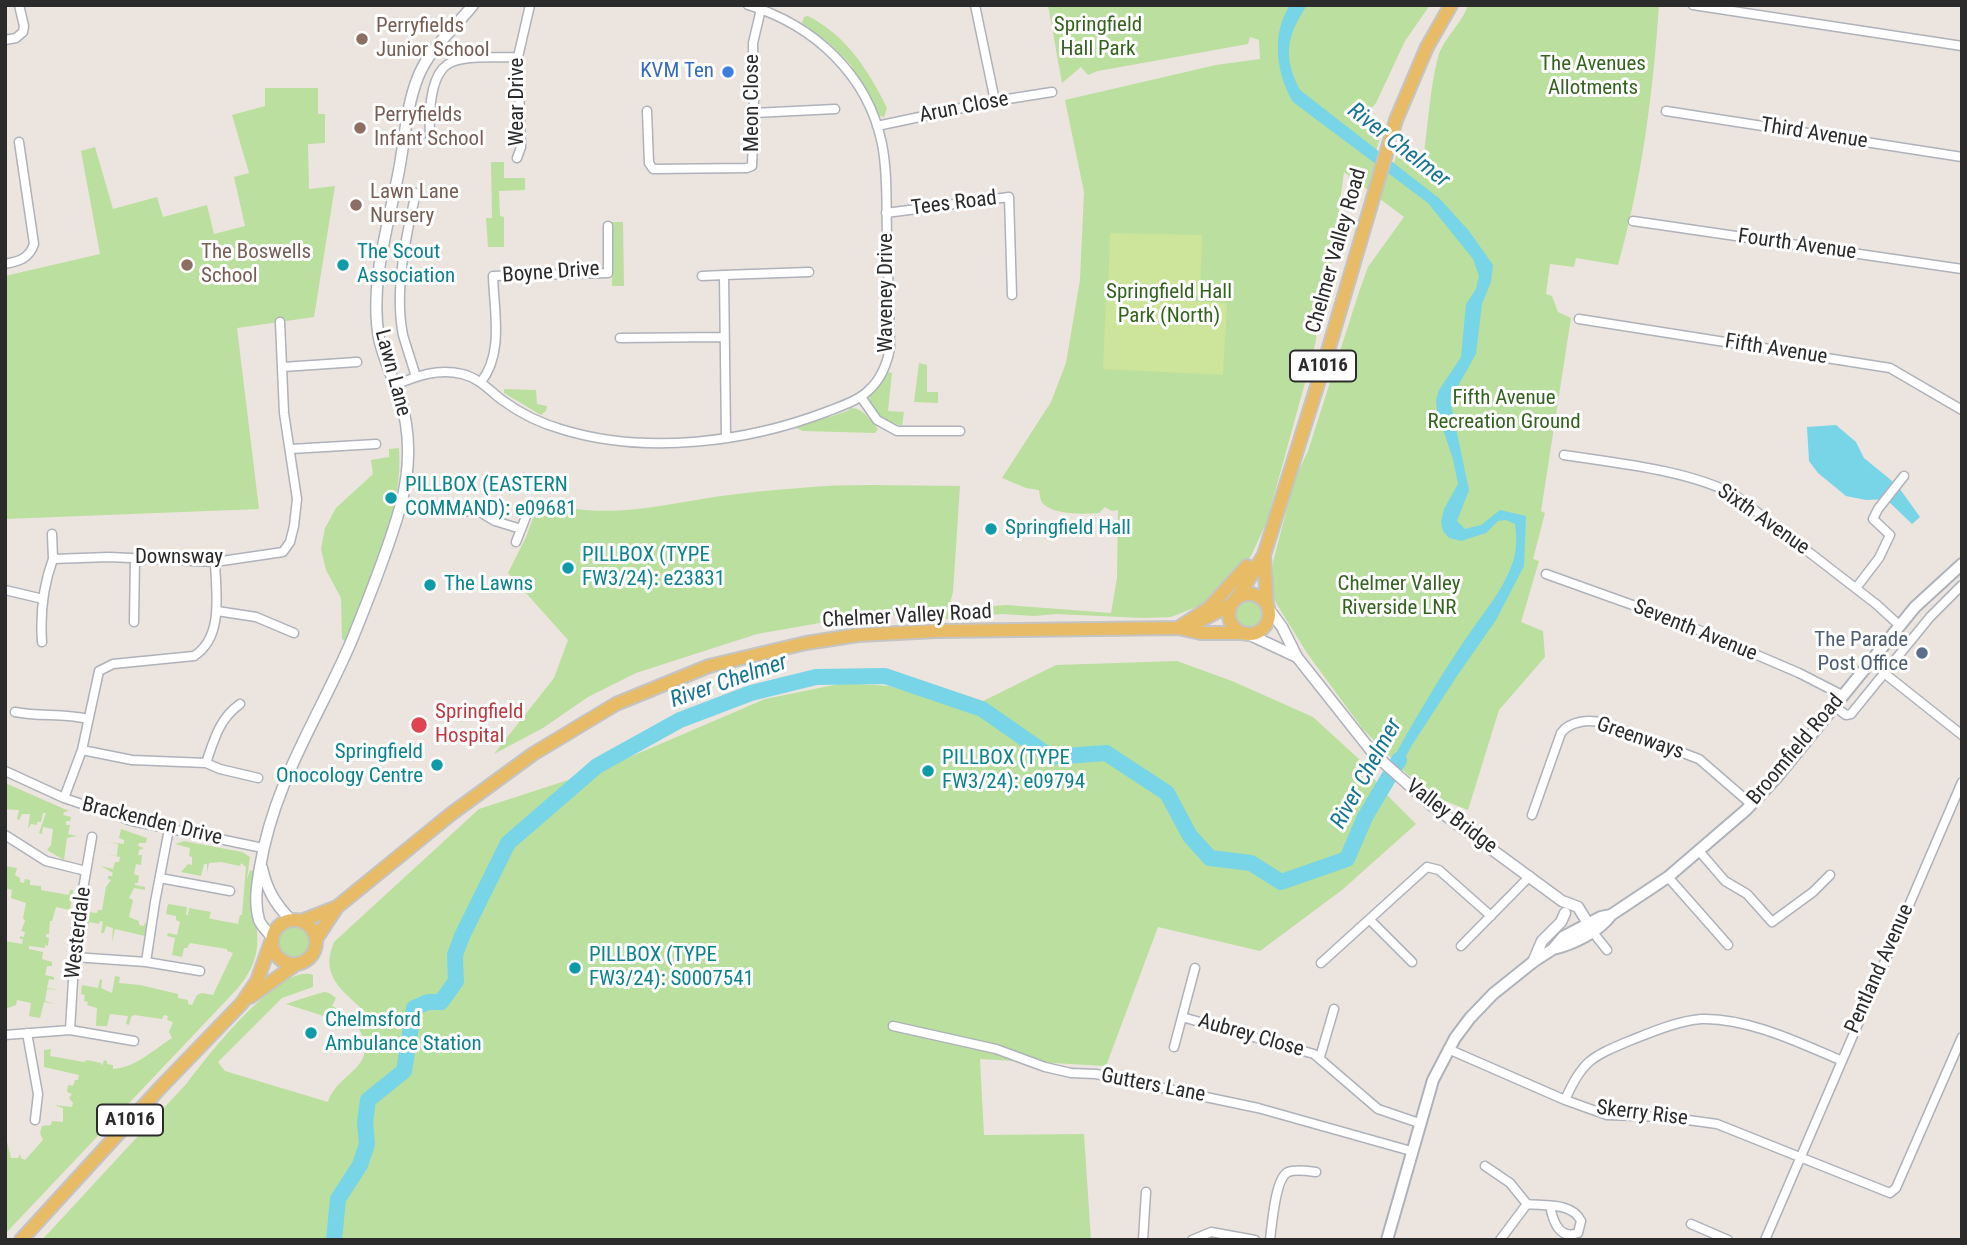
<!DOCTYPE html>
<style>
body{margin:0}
#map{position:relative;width:1967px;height:1245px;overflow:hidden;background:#ece4de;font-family:"Roboto Condensed",sans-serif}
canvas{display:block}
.frame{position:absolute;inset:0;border:7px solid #2b2b2b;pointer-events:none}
</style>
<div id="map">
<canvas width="1967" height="1245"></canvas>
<div class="frame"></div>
</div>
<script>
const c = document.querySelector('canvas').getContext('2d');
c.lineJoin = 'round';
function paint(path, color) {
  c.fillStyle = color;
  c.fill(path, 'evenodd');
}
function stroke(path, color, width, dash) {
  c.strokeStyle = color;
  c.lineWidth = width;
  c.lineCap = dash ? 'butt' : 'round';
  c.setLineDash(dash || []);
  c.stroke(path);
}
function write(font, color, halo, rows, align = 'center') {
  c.font = font + ' "Roboto Condensed",sans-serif';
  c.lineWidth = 6;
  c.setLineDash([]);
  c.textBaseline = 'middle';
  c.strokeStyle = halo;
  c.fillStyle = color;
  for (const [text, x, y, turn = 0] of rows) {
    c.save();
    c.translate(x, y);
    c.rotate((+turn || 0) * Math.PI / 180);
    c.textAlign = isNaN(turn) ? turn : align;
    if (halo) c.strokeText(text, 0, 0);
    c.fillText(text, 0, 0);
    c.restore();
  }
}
paint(new Path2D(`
 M1048,5H1430L1405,41L1376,103L1367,113L1384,126L1376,151L1394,163L1400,142L1423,159C1428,127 1430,87 1438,57C1444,37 1462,24 1468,5H1659C1653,93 1642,180 1618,265L1576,258L1574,267L1550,264L1546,294L1552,296L1558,312L1571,318L1541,511L1545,513L1533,559L1539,561L1521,622L1543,631L1545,657L1499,710L1468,810L1435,797L1407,774L1362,728L1307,653L1276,603L1271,590L1273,562L1295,478L1308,451L1359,292L1368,267L1404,217L1344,172L1329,282L1318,315L1316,340L1309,368L1267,521L1251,556L1225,586L1199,606L1171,617L1143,618L1056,614L1035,616L1002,614L950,619L886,615L842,619L757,634L636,673L588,697L543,728L494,754L554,678L568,640L508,573L526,537L540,499C594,522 658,506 714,497C742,493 771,490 800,488C853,483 907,486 960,486L953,592L950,603L956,609L1006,605L1111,613L1117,578L1118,510L1112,511L1105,507L1099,513C1084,514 1058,515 1046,506C1040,503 1040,496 1039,490L1026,488L1002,478L1051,402L1066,363L1080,280L1084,192L1065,100L1216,65L1260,59L1259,40L1250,37L1248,44L1098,71L1088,75L1081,67L1062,83Z
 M808,16C846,35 869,71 887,108L884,117L877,115L851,65L829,43L802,23L804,17Z
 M265,88H318V114H325V143L308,144L309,189L335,186L314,317L237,328L259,509L5,519V276L100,254L81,151L95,147L113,209L157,197L163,217L207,205L214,234L245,226L234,177L249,173L232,115L265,106Z
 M491,162H504V178H525V190L499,191L500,216L504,217V247H488L486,218H492Z
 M611,222H623L624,286H612Z
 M919,363L927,365V392H938V403L914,402Z
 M888,372L892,373L888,411L904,412L902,426C892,423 864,411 870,396C874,389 883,379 888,372Z
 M504,389L536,390L537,404L547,406L546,411L541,415L504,393Z
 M851,408C863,408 870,420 878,429L875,433L803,431L796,428L847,411Z
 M399,448C404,508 370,585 347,642L342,639L341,598L326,570L321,549L325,528L336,508L373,474L371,460L389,457V449Z
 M1235 614a14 14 0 1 1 28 0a14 14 0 1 1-28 0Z
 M1177,661L1232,681L1313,717L1360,760L1384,792L1416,824L1342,890L1260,951L1158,927L1106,1066L980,1059L984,1135L1084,1134L1091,1240H42L187,1083C205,1059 281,961 313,975V987L282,998L218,1062L225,1071L328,1102C338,1071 382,1068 358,1027L286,1004C292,1002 322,992 325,992C330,993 332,995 336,998L332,1006L361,1021L366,1013C343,990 319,977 334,942L479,809L602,769L765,699L844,683L889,686L967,709L1056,665Z
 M5,783L69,811L64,812L63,815L71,817L70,821H66V825H70L68,834L77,836L67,838L64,860L47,850L51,845L53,829L43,827L42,834L39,833L46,813H43L41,822H37V825L31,824L28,829L30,814H22L19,820L17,819L19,810L5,809Z
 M121,829L147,838L146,843H139L138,846L144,848L139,850L138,855H142L141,865L136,864L134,874L139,876L138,883H135V885L145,887V890L134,888L129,898L133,900L129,917L139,921V925L144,926L145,922L146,925L145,936L115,929L112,942L113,928L106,926L104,933H101L103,922L100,921L99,924L89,922L88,927L85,926L88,912L97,913L98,910H102L106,887L111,880L108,879V876H112L113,873L101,866L113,869L115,862H119L120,857L105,854L117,856L118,844L108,842L124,844V840L119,838Z
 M184,841L242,852L250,857L247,879L250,870L253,871C248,920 274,945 238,988L5,1234V1134L11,1158H18L20,1154L21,1158L25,1160L43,1140L40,1133L42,1126L51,1125L52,1121L63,1122V1108L54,1105L72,1107L73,1103L69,1098L72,1094L67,1092L68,1085L73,1086L75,1080H78L79,1075L44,1067V1050L51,1049L50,1056L84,1062L87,1060L101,1063L102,1066L104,1060L107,1061V1064L113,1065V1069C136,1067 149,1053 172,1038L169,1032L173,1022L167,1020L168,1016L164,1015L162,1019L134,1015L131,1017L129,1025L126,1024L128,1016L110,1014L107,1026H96L97,1008L87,1005L88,1002L84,1001L85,995L81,994L82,985L98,988L100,979L102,980L101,988L112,993L115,976L120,977L119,983L140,985L178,994V998L188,1000V1004L192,1005L197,995L202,993L213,995L233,953L227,951V949L190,943L187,948H184L182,957L172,955L175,938L167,936L168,933L177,935L180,922L176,920V916L166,914L168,904L187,907L186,915H188L189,908L211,912L209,918L212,919L238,924L240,915H242L246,867L241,863L240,866L221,862L209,863L207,873V864H204L201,876L181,872L188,864L192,865V857L189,856L190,848L175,844Z
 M5,866L17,868L15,875L20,878V882L24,883L25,879L30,880V885L41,886V890L69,895L70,890H73L70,910L56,907L52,921H50L49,934H46V937L49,938L48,946L45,945V948L29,946V949L43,952L42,959L52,962V966H47L45,975L54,977V980L49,979L47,988L59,990L47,989L45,1001L55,1004L44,1002L40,1018L29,1016L31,1003L17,1000L16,1005L5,1009V941L22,944L23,939H20V936L24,937L25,932L21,931L25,921L23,918L26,903L11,898L12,890L5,888Z
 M277 943a16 16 0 1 1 32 0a16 16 0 1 1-32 0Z`), '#bbdf9e');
paint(new Path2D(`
 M1110,233L1202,235L1200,296L1108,294Z
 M1106,297L1227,303L1223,375L1103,369Z`), '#cde59a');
paint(new Path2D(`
 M1290,5H1307C1287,36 1282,56 1300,90L1440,199L1469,231L1493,265L1491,282L1482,304L1476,354L1450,400L1469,490L1457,521L1465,529L1481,525L1500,510L1526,516L1524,566L1496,620L1457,676L1412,745L1392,782L1384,775C1411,726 1439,677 1471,631C1485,611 1502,591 1511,567C1517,554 1517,538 1515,524L1506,520L1498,521L1486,533L1461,541L1449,538L1443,531L1441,522L1444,509L1458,484L1453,459L1437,412L1436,400L1439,390L1461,357L1466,304L1476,289L1479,276L1473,259L1428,203L1293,102C1276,73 1271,34 1290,5Z
 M1836,425L1856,442L1864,458L1897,485L1920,517L1912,524L1886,499L1866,500L1846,496L1818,473L1809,461L1807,427Z`), '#77d5e7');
stroke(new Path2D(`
 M334,1240L338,1199L360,1165L367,1144L365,1122L368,1100L404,1071L414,1008L428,1002H441L456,981L455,955L462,936L508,843L597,766L680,720L751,693L816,677L885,676L982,709L1051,757L1106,753L1167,793L1190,836L1210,858L1251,863L1281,882L1347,859L1365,817L1399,760`), '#77d5e7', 16);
const minor = new Path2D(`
 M975,5L995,101
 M1693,5L1962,46
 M5,40L16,38L23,32L24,26L19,5
 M647,111L649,163L653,169L747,168L752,166L754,113L753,43L761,9
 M1666,111L1962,157
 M754,113L835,109
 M877,126L995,101L1052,92
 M430,137C429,116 429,71 452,62C468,55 500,58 518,57
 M517,158L521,147L518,57L530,5
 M416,193C406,235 394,292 403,335C407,349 412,363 416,377
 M886,213L1009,197L1012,295
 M1633,221L1962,269
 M5,264C19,261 29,259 34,244L19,142
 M702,276L724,275
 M1579,319L1890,368L1962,410
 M620,338L724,337
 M283,367L357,362
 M481,382C504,353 494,311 493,276L608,273V226
 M395,385C417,376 438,368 462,374C479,378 489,390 502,400C521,414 542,424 564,430C647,455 747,442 826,412C841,406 858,401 869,390C881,379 887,364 890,348C889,310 888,273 887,235C886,205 888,174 882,144C868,75 814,25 748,5
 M861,397L877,420L897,431H960
 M726,437L724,275L809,272
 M291,449L376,444
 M1564,455C1616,463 1689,470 1735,495L1876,604L1899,625
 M401,505L431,512L478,511L495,521L521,529
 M52,534L53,559
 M516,542L527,514
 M1546,574L1680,622L1799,673L1842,695
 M1856,588L1879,558L1890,535L1873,519L1878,509L1904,476
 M5,590L43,599
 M217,611L256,617L294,633
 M134,622L135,558
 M42,642C40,613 43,586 53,559L109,557L215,562L283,552L290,542L294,526L297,499L284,413L280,322
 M1884,673L1962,735
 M1834,706L1846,715L1851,714L1930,617L1962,585
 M15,712C40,717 63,713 88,719
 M82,750L132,760L206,763L220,769L258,778
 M206,763C214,740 219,719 240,704
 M5,771L64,798L132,821L263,848
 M64,798L82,750L99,671L113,664L194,656C224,637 216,593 215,562
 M1532,815L1561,733C1570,721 1589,719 1603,723L1699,759L1751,804
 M5,835L46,861L86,871
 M1700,852L1725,881L1747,894L1772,922L1813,892L1830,875
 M1668,877L1728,945
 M160,878L230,891
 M1370,920L1412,962
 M1592,931L1607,950
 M1461,946L1530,876
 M74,957L146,962L200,971
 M146,962L155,902L169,829
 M1321,963L1427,867L1439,870L1491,916
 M1182,1017L1314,1054L1378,1109L1419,1123
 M893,1026L996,1049L1045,1067L1071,1073L1096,1074L1258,1108L1411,1151
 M70,1030L76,930L92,837
 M27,1033L38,1094L35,1120
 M5,1035L70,1030L134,1041
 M1174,1047L1195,968
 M1448,1049L1565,1100L1607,1115L1666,1117L1717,1124L1890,1193L1896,1188L1962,1037
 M1320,1057L1334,1009
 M1565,1100C1582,1061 1591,1057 1629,1041C1652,1032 1677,1021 1701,1019C1746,1017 1800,1043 1840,1060
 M1485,1166L1510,1183L1527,1204L1500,1240
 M1527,1204C1544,1206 1572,1202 1581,1221L1578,1233C1559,1240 1553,1221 1550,1206
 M1691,1224L1728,1240
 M1143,1240L1146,1192
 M1192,1240L1211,1232L1255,1240
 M1270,1240C1272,1225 1275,1178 1288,1172C1296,1169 1308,1171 1316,1172
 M1765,1240L1962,782`);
const tertiary = new Path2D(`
 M1268,608L1282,627L1297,657L1373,753L1430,804L1562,901L1578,907L1592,930
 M1248,634L1297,657
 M262,868C267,890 275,904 291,920
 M272,937C268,932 261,926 259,920C254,903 257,884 260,867C274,782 318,719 351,642C369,598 387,553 400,508C410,472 411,433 400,398C393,378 383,358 379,338C369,283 389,224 399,170C405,139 406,107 418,77C429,49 455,28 473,5
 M1533,962L1542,941L1561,922L1565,913`);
const secondary = new Path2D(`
 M1553,949C1573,944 1599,932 1611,915L1668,877L1746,810L1776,778L1915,607L1962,564
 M1387,1240L1433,1080L1455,1038L1470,1018L1493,994L1533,962L1553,949L1563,937L1601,917L1611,915`);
const primary = new Path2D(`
 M1264,555L1267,605
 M1229 614a20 20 0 1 1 40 0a20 20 0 1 1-40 0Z
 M1237,598L1264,555L1325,361L1396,120L1427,47L1451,5
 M1198,622L1232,604
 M1178,628L1209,608L1247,566
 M272 942a22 22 0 1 1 44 0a22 22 0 1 1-44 0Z
 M301,921L337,907
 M316,939L337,907L451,814L533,754L616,704L709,666L806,643L858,635L937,631L1178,628L1201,633H1245
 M250,997L295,965
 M21,1240L160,1088L242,1003L257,981L271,942`);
stroke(minor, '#aeb2ba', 11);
stroke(tertiary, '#aeb2ba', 13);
stroke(secondary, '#aeb2ba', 14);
stroke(primary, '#c4c4c4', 16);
stroke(minor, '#fff', 8);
stroke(tertiary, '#fff', 10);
stroke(secondary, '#fff', 10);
stroke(primary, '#e8bc66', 12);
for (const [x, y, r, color] of [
 [362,39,7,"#8d6e63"],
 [728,72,7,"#3f7fe0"],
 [360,128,7,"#8d6e63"],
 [356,205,7,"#8d6e63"],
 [187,265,7,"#8d6e63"],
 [343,265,7,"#0f9aa8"],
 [391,498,7,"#0f9aa8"],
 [991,529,7,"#0f9aa8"],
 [568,568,7,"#0f9aa8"],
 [430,585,7,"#0f9aa8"],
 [1922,653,7,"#5c6f8a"],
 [419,725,9,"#e0444e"],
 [437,765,7,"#0f9aa8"],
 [928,771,7,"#0f9aa8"],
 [575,968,7,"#0f9aa8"],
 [311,1033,7,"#0f9aa8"]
]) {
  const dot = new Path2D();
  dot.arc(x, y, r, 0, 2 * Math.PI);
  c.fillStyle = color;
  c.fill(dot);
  stroke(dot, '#fff', 2.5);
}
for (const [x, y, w] of [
 [1323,366,66],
 [130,1120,66]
]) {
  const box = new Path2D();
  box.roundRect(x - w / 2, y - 15.5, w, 31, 5);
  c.fillStyle = '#fff';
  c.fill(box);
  stroke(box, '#2b2b2b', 2);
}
write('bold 19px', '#2b2b2b', null, [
 ["A1016",1323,366],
 ["A1016",130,1120]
]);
write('21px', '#34641f', '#fff', [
 ["Springfield",1098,26],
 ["Hall Park",1098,50],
 ["The Avenues",1593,65],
 ["Allotments",1593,89],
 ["Springfield Hall",1169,293],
 ["Park (North)",1169,317],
 ["Fifth Avenue",1504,399],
 ["Recreation Ground",1504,423],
 ["Chelmer Valley",1399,585],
 ["Riverside LNR",1399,609]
]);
write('21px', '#785e54', '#fff', [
 ["Perryfields",376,27],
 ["Junior School",376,51],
 ["Perryfields",374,116],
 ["Infant School",374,140],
 ["Lawn Lane",370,193],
 ["Nursery",370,217],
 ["The Boswells",201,253],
 ["School",201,277]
], 'left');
write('21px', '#366cbe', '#fff', [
 ["KVM Ten",714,72]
], 'right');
write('21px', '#2b2b2b', '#fff', [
 ["Wear Drive",518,102,-90],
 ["Meon Close",753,103,-90],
 ["Arun Close",964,108,-11],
 ["Third Avenue",1814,134,9],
 ["Tees Road",954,204,-7],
 ["Fourth Avenue",1797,245,8],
 ["Chelmer Valley Road",1337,251,-74],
 ["Boyne Drive",551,273,-4],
 ["Waveney Drive",887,293,-90],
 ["Fifth Avenue",1776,350,9],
 ["Lawn Lane",392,373,75],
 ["Sixth Avenue",1763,520,35],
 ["Downsway",179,558],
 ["Chelmer Valley Road",907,617,-3],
 ["Seventh Avenue",1695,631,22],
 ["Greenways",1640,739,19],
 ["Broomfield Road",1796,750,-50],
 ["Valley Bridge",1451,817,37],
 ["Brackenden Drive",152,822,14],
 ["Westerdale",79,933,-83],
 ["Pentland Avenue",1880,969,-66],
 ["Aubrey Close",1251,1036,16],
 ["Gutters Lane",1153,1086,11],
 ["Skerry Rise",1642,1114,7]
]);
write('21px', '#0d838f', '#fff', [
 ["The Scout",357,253],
 ["Association",357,277],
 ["PILLBOX (EASTERN",405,486],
 ["COMMAND): e09681",405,510],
 ["Springfield Hall",1005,529],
 ["PILLBOX (TYPE",582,556],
 ["FW3/24): e23831",582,580],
 ["The Lawns",444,585],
 ["Springfield",423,753,"right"],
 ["Onocology Centre",423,777,"right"],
 ["PILLBOX (TYPE",942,759],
 ["FW3/24): e09794",942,783],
 ["PILLBOX (TYPE",589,956],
 ["FW3/24): S0007541",589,980],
 ["Chelmsford",325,1021],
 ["Ambulance Station",325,1045]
], 'left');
write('21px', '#4e5e75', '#fff', [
 ["The Parade",1908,641],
 ["Post Office",1908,665]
], 'right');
write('21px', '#be3a42', '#fff', [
 ["Springfield",435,713],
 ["Hospital",435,737]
], 'left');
write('italic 23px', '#167594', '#fff', [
 ["River Chelmer",1398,146,38],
 ["River Chelmer",729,682,-19],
 ["River Chelmer",1367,774,-61]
]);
</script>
